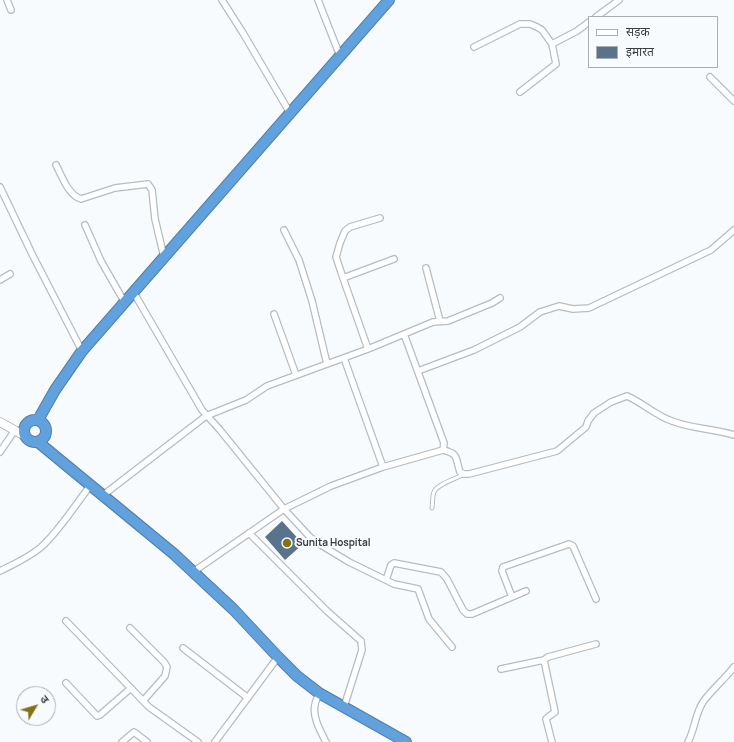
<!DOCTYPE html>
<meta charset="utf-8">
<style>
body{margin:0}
#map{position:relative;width:734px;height:742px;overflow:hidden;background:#f8fbfe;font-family:Manrope,"Noto Sans Devanagari",sans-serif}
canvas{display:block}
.legend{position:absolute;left:588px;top:16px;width:130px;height:52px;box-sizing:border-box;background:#f8fbfe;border:1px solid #acafb2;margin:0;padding:5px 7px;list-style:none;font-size:12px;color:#3a3c3f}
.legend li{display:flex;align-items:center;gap:8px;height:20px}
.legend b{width:20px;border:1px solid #acafb2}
.north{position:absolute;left:16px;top:686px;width:40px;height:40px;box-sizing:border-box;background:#f8fbfe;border:1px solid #acafb2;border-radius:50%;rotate:52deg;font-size:11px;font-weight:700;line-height:16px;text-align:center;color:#3a3c3f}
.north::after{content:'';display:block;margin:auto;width:14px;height:18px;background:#847314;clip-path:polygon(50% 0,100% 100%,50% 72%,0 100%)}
</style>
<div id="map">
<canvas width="734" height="742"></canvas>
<ul class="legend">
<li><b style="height:5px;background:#fff"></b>सड़क</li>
<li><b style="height:11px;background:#59738d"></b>इमारत</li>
</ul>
<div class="north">उ</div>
</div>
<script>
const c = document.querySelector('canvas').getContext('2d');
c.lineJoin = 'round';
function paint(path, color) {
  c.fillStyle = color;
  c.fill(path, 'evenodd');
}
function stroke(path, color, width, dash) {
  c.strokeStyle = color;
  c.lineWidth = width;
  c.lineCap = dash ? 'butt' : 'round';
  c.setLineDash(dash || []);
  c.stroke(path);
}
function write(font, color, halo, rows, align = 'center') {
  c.font = font + ' Manrope,sans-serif';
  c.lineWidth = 4;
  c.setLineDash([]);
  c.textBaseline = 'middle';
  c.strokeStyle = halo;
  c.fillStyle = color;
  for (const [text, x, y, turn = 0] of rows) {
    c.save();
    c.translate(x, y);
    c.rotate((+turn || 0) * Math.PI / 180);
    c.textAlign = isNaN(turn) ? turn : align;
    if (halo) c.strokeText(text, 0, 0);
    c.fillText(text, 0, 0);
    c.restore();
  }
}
paint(new Path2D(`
 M282,521L303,544L285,560L265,537Z`), '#59738d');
const lane = new Path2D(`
 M432,508C433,502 432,496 434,492C437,484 456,479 464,474`);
const street = new Path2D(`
 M7,0L11,10
 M222,0L243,33L290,113
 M318,0L340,56
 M596,17L619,0
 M474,47L520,24H530L537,27L542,30L552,44
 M710,77L734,101
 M520,92L556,64L552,44L577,31L589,22
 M56,165C62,176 68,195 81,199L115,188L148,184L152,190L155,219L164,257
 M0,187L32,254L82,351
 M85,225L101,261L125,303
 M284,230L299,260L312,301L327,364
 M426,268L440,321
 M343,278L394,259
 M0,280L10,274
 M134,293L202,410L220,430L284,509L309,536L316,542L349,562L394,584L418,589L429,619L452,647
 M274,314L296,375
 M368,349L343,278L336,257L340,243L345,231L350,227L380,218
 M344,358L383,467
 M418,371L474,350L520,327L540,312L559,306L573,309L589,308L711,250L734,230
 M443,450C459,454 455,457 460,472L464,474H469L557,451L586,427L588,421L594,413L611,402L627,396C641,402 653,413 667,419C688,429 712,428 734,435
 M0,452L15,430
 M102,496L206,416L246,400L267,386L368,349L433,322L448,321L492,303L500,298
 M249,533L327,611L361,641L362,650L344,707
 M0,571C14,564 28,558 40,548C57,534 76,504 90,486
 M193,572L284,509L331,486L383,467L443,450L444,443L404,334
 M386,580L391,565L394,563L441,572L447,579L463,610L467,614H472L526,591
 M512,597L502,571L503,567L569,544L573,546L596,599
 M66,621L149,707L198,742
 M130,628L164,662L167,667L165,676L143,701
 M183,648L248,698
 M501,669L544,660
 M66,683L97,716L100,715L131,688
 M319,693C318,697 315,701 315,705C312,717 321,732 326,742
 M122,742L134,732L147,742
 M215,742L278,657
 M552,742L546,719L548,717L555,712L544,660L548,657L596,644
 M688,742C695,729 695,714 703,702C712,689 725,679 734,667`);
const secondary = new Path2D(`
 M0,422L25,436`);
const highway = new Path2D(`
 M24 431a11 11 0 1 1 22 0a11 11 0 1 1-22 0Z
 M38,420L55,390L82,351L389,0
 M38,442L174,554L234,610L278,657L297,676L319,693L406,742`);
stroke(lane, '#b5bcc2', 5);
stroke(street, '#b5bcc2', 8);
stroke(secondary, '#b5bcc2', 10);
stroke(highway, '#537ea6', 12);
stroke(lane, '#fff', 3);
stroke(street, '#fff', 5.5);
stroke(secondary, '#fff', 8);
stroke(highway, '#61a1dd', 10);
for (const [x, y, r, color] of [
 [287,543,5,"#847314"]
]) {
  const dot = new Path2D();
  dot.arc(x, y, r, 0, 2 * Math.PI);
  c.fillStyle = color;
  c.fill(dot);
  stroke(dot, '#f8fbfe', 1.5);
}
write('bold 10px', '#3a3c3f', '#f8fbfe', [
 ["Sunita Hospital",296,543]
], 'left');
</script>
